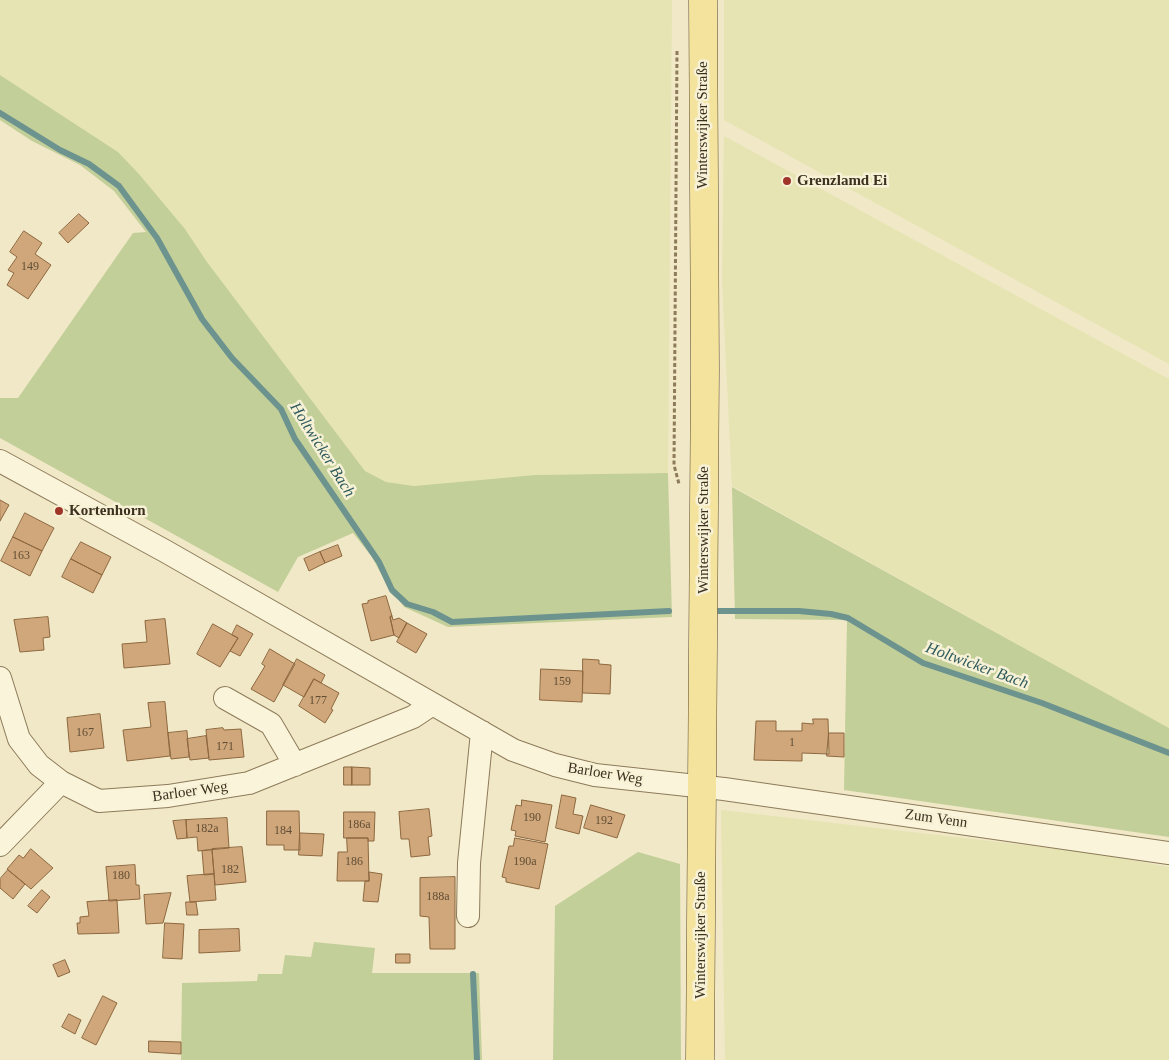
<!DOCTYPE html>
<meta charset="utf-8">
<style>
body{margin:0}
canvas{display:block;background:#f0e8c6}
</style>
<canvas width="1169" height="1060"></canvas>
<script>
const c = document.querySelector('canvas').getContext('2d');
c.lineJoin = 'round';
function paint(path, color) {
  c.fillStyle = color;
  c.fill(path, 'evenodd');
}
function stroke(path, color, width, dash) {
  c.strokeStyle = color;
  c.lineWidth = width;
  c.lineCap = dash ? 'butt' : 'round';
  c.setLineDash(dash || []);
  c.stroke(path);
}
function write(font, color, halo, rows, align = 'center') {
  c.font = font + ' "Times New Roman",serif';
  c.lineWidth = 5;
  c.setLineDash([]);
  c.textBaseline = 'middle';
  c.strokeStyle = halo;
  c.fillStyle = color;
  for (const [text, x, y, turn = 0] of rows) {
    c.save();
    c.translate(x, y);
    c.rotate((+turn || 0) * Math.PI / 180);
    c.textAlign = isNaN(turn) ? turn : align;
    if (halo) c.strokeText(text, 0, 0);
    c.fillText(text, 0, 0);
    c.restore();
  }
}
paint(new Path2D(`
 M0,0H672L668,473L535,475L414,486L386,482L365,471L207,262L185,229L139,174L118,152L0,75Z
 M724,0H1169V364L724,120Z
 M724,136L1169,379V728L732,486L722,281Z
 M721,810L1093,853L1169,867V1060H725Z`), '#e6e4b3');
paint(new Path2D(`
 M0,75L118,152L139,174L185,229L207,262L365,471L386,482L414,486L535,475L668,473L672,617L448,627L404,607L387,585L372,557L353,533L298,557L278,592L0,438V398H18L133,233L146,232L114,191L80,165L32,141L0,120Z
 M732,487L1169,728V837L844,790L847,620L735,619Z
 M638,852L680,864L681,1060H553L555,906Z
 M314,942L375,948L372,973H479L482,1060H181L182,983L257,981L258,974H282L285,955L311,957Z`), '#c3cf99');
stroke(new Path2D(`
 M0,113L60,150L89,164L119,186L157,238L202,319L232,358L281,409L295,439L379,562L392,590L407,604L433,612L452,622L669,611
 M718,611H799L831,614L848,618L923,663L1042,703L1169,753
 M473,974L477,1060`), '#6d938e', 6);
const building = new Path2D(`
 M79,214L89,223L68,243L59,233Z
 M24,231L42,243L35,254L51,265L28,299L7,285L14,273L8,270L17,257L10,252Z
 M0,500L9,505L0,521Z
 M25,513L54,528L42,551L13,537Z
 M13,537L42,551L30,576L1,561Z
 M81,542L111,557L102,575L71,559Z
 M338,545L342,556L325,563L320,552Z
 M320,552L325,563L309,571L304,559Z
 M71,559L102,575L93,593L62,577Z
 M386,596L392,616L390,617L394,635L371,641L362,604L368,603V601Z
 M392,616L393,620L399,618L407,623L399,638L394,635L390,617Z
 M48,617L50,637L43,638L44,650L20,652L14,620Z
 M165,619L170,664L124,668L122,644L147,642L145,621Z
 M407,623L427,634L416,653L397,642Z
 M213,624L238,638L220,667L197,654Z
 M237,625L253,634L240,656L230,651L238,638L232,635Z
 M270,649L295,664L274,702L251,689L265,666L262,664Z
 M297,659L325,675L321,683L314,679L304,697L283,685Z
 M583,659L599,660V664L611,665L610,694L583,693Z
 M541,669L583,671L582,702L540,700Z
 M314,679L339,693L331,709L333,710L325,723L299,706Z
 M165,702L170,756L127,761L123,730L151,727L148,703Z
 M100,714L104,748L70,752L67,718Z
 M813,719H828L829,754L802,753V761L754,760L756,721H776V731H802V723L813,724Z
 M223,728L224,730L241,729L244,757L209,760L206,730Z
 M187,731L189,757L171,759L168,733Z
 M829,733H844V757L827,756Z
 M206,736L209,758L190,760L187,739Z
 M344,767H352V785H344Z
 M352,767L370,768V785H352Z
 M562,795L576,798L573,814L583,816L579,834L556,828Z
 M522,800L552,805L545,842L515,836L516,831L511,830L516,805L521,806Z
 M591,805L625,815L617,838L584,828Z
 M429,809L432,836L428,837L430,855L411,857L409,839H401L399,812Z
 M267,811H299L300,850H284V845H267Z
 M344,812H375L374,841H368V838H344Z
 M227,818L229,848L198,851L197,837L187,838L186,820Z
 M186,820L187,838L177,839L173,821Z
 M300,833L324,834L322,856L299,855Z
 M347,838H368L369,881H337L338,852H347Z
 M515,838L548,844L539,889L506,882V878L502,877L509,846H513Z
 M242,847L246,882L215,885L212,849Z
 M31,849L53,868L31,889L7,869L19,855L23,858Z
 M212,850L214,874L204,875L202,851Z
 M135,865L136,885H139L140,899L109,901L106,867Z
 M8,870L25,884L13,899L0,888V879Z
 M369,872L382,874L378,902L363,901L365,881H369Z
 M214,874L216,900L190,902L187,876Z
 M455,877V949H430L429,917L420,916V878Z
 M42,890L50,897L37,913L28,906Z
 M171,893L163,923L146,924L144,895Z
 M117,900L119,933L78,934L77,923H80V917L89,916L87,902Z
 M186,902H196L198,915H187Z
 M165,923L184,924L182,959L163,958Z
 M239,929L240,951L199,953V930Z
 M396,954H410V963H396Z
 M65,960L70,972L58,977L53,965Z
 M103,996L117,1003L96,1045L82,1038Z
 M69,1014L81,1020L75,1034L62,1027Z
 M149,1041L181,1042V1054L149,1052Z`);
paint(building, '#d0a77a');
stroke(building, '#8d673f', 1);
const minor = new Path2D(`
 M0,461L165,551L513,750L555,765L595,775L724,789L1169,853
 M0,678L19,739L39,765L61,782L99,801L168,796L249,783L413,717L431,705
 M225,698L271,724L295,765
 M0,845L61,782
 M468,916L469,863L482,732`);
const major = new Path2D(`
 M700,1060L705,368L703,0`);
stroke(minor, '#8d7b5a', 24);
stroke(major, '#5a482f', 29);
stroke(new Path2D(`
 M677,51L674,465L679,484`), '#8d7b5a', 3, [4, 2.5]);
stroke(minor, '#faf4da', 22);
stroke(major, '#f4e39d', 28);
for (const [x, y, r, color] of [
 [787,181,5,"#9f3428"],
 [59,511,5,"#9f3428"]
]) {
  const dot = new Path2D();
  dot.arc(x, y, r, 0, 2 * Math.PI);
  c.fillStyle = color;
  c.fill(dot);
  stroke(dot, '#f7f1d6', 2);
}
write('12px', '#614e36', null, [
 ["149",30,267],
 ["163",21,556],
 ["159",562,682],
 ["177",318,701],
 ["167",85,733],
 ["1",792,743],
 ["171",225,747],
 ["190",532,818],
 ["192",604,821],
 ["186a",359,825],
 ["182a",207,829],
 ["184",283,831],
 ["186",354,862],
 ["190a",525,862],
 ["182",230,870],
 ["180",121,876],
 ["188a",438,897]
]);
write('15px', '#3c301f', '#f7f1d6', [
 ["Winterswijker Straße",703,125,-90],
 ["Winterswijker Straße",704,530,-90],
 ["Barloer Weg",605,774,9],
 ["Barloer Weg",190,792,-8],
 ["Zum Venn",936,819,8],
 ["Winterswijker Straße",701,935,-90]
]);
write('bold 15px', '#3c301f', '#f7f1d6', [
 ["Grenzlamd Ei",797,181],
 ["Kortenhorn",69,511]
], 'left');
write('italic 16px', '#2e5a5d', '#f7f1d6', [
 ["Holtwicker Bach",322,450,58],
 ["Holtwicker Bach",977,666,20]
]);
</script>
